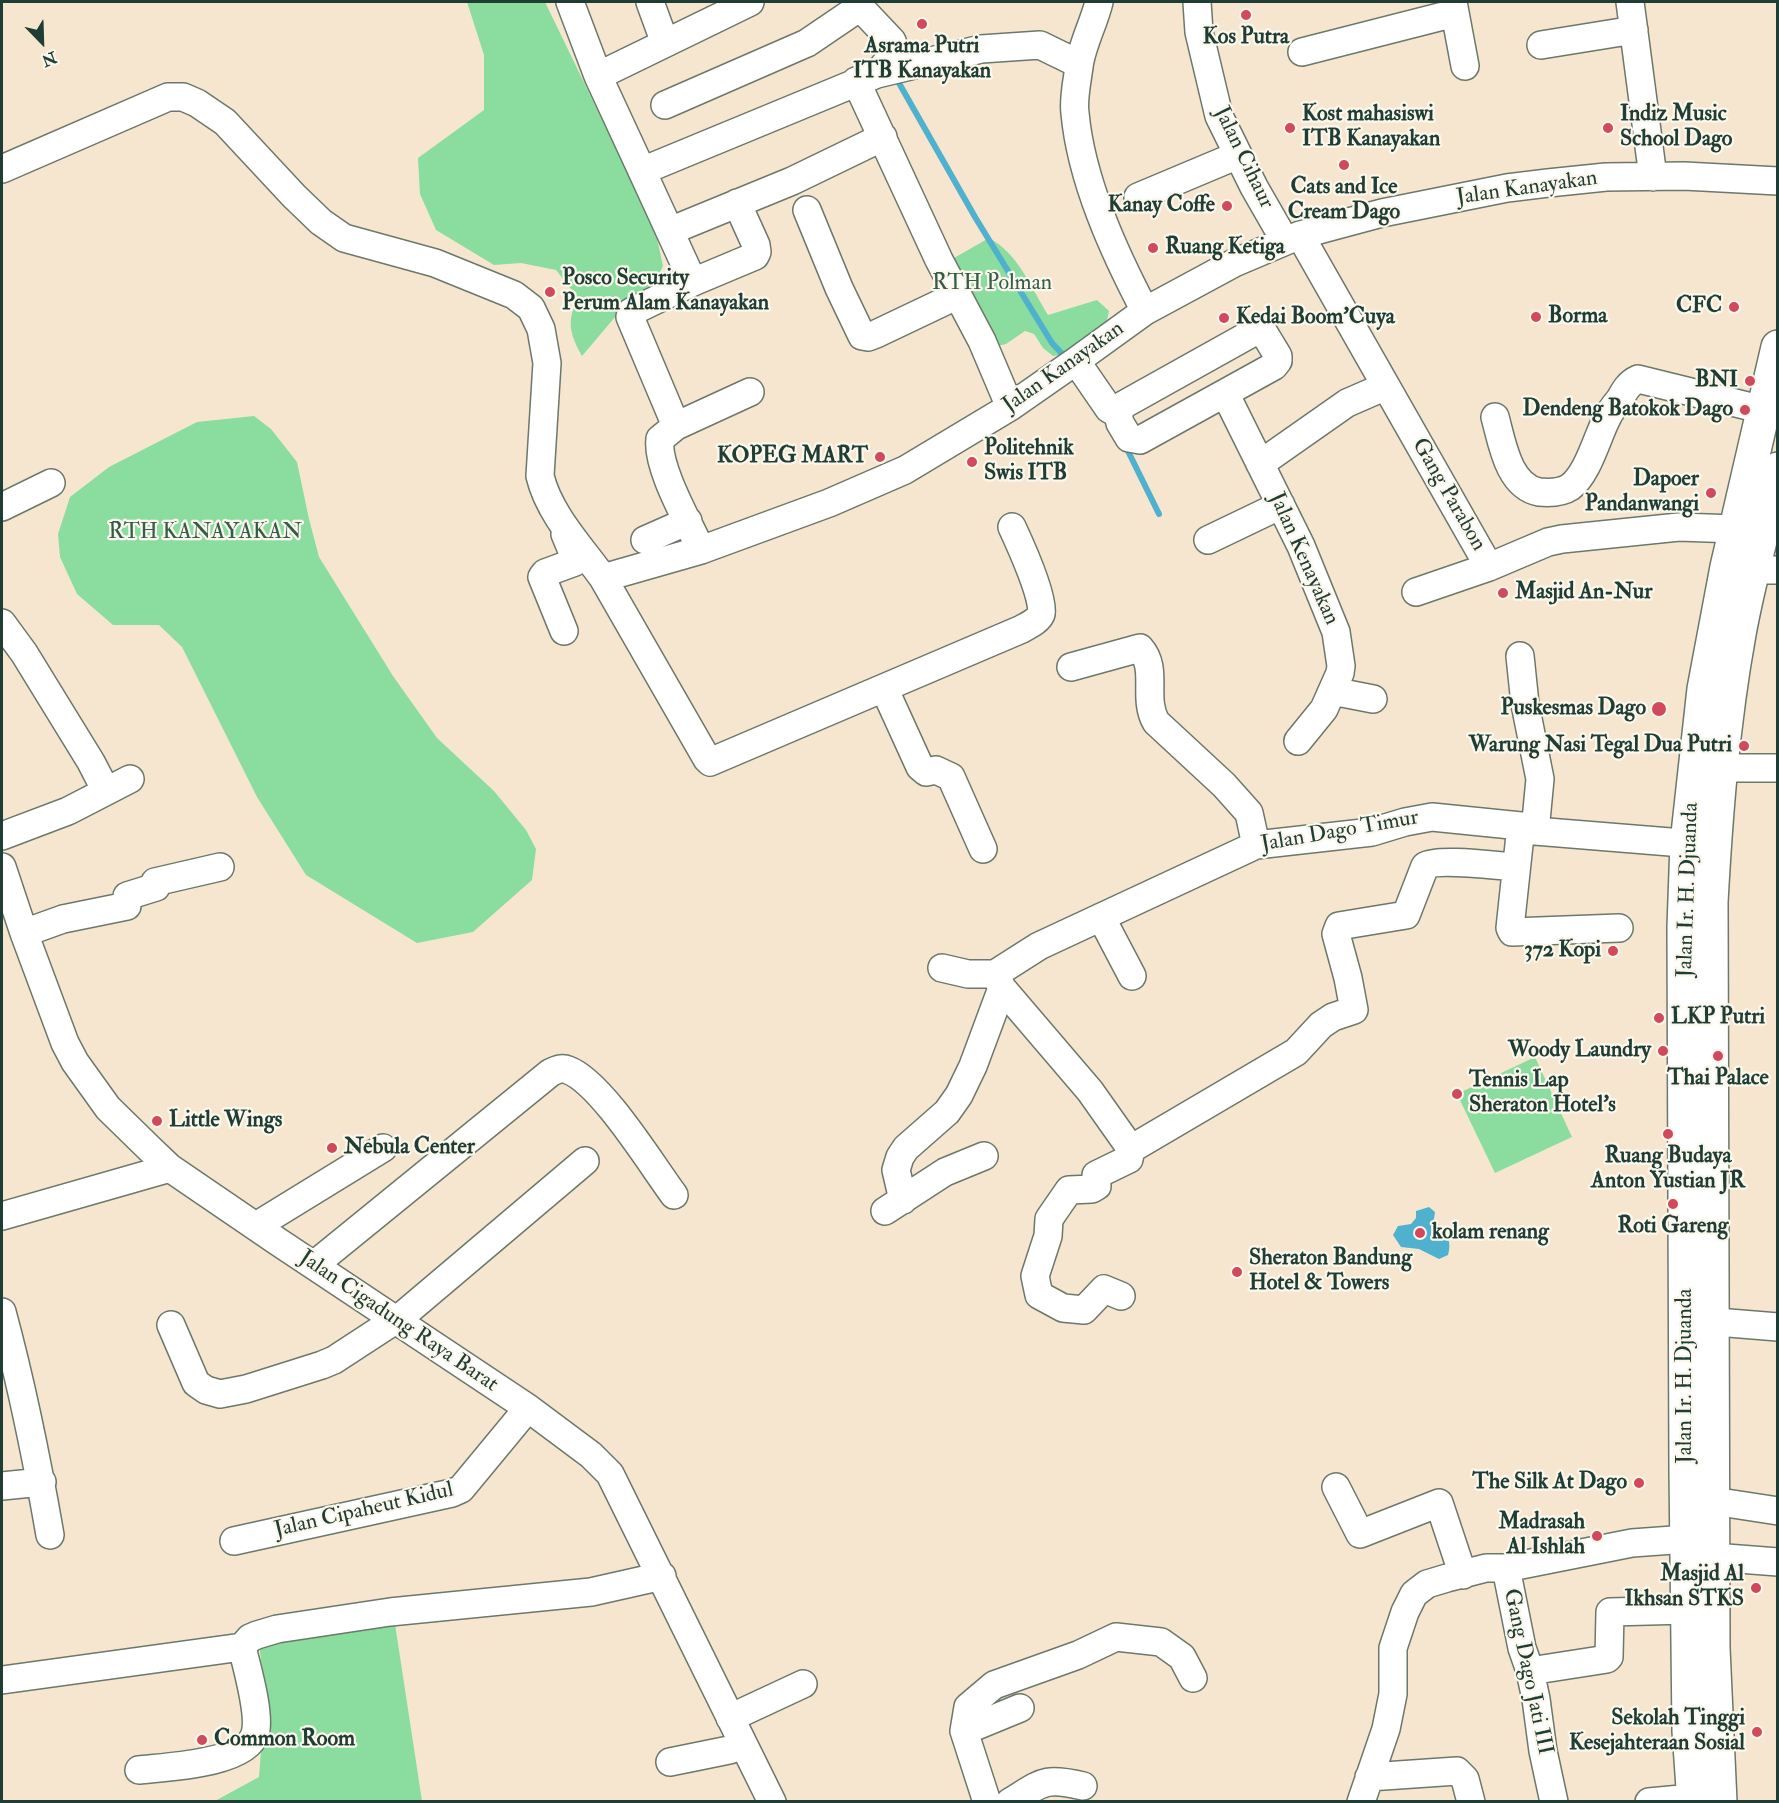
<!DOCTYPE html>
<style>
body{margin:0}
#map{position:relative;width:1779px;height:1803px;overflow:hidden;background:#f7e6cf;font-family:"IM FELL Double Pica",serif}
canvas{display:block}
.frame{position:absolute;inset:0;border:3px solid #1f3d34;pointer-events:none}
.north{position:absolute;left:12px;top:12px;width:60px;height:60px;-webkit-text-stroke:4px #fbf7ec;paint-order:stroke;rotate:157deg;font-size:16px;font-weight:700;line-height:24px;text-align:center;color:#1f3d34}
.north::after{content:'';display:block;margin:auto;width:21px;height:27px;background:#1f3d34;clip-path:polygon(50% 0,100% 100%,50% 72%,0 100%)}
</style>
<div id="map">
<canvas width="1779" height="1803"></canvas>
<div class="frame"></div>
<div class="north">N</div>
</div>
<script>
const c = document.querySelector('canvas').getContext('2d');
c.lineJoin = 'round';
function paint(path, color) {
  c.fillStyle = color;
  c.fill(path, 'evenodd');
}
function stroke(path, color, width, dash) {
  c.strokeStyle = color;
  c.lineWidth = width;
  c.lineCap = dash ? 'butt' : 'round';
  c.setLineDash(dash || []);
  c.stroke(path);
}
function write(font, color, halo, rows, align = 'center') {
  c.font = font + ' "IM FELL Double Pica",serif';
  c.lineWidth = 4.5;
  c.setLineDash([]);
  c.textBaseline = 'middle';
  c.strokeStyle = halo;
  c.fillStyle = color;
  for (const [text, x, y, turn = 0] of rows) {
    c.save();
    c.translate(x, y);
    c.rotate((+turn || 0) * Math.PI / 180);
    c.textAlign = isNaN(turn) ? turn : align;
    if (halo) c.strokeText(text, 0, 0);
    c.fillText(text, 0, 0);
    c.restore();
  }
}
paint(new Path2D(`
 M467,2H545L655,229L663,266L653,286L621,310L582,356C570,334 566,322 578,298L556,270L521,263L494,265L436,230L420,194L418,158L484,110V55Z
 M989,238C1019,254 1031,288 1048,315L1097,300L1109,311L1106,325L1062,355L1053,356L1043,348L1034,334L1025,331L1006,344L993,347L947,262Z
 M254,416L271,429L297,462L309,519L319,557L393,676L437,738L494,791L526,830L536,849L532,880L473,932L417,943L306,875L257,797L182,647L159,625H113L77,594L60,557L58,534L70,497L109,467L197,422Z
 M1535,1057L1572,1137L1495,1173L1457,1094Z
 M395,1624L422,1801L213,1802L259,1777L265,1697L259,1642Z`), '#8add9e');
paint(new Path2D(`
 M1429,1207L1435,1212L1434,1219C1444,1232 1453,1238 1448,1255L1439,1259L1419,1249L1401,1247L1393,1235L1398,1226L1411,1224L1416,1218V1211Z`), '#50b1cf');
stroke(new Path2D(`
 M895,76L975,217L1052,343L1067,359
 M1125,445L1159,514`), '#50b1cf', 6);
const minor = new Path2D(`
 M570,2L598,76L642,171L877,74L887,62L894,47L892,41L855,2
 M650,2L665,43
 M1099,2C1094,23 1081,47 1079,67C1077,82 1073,99 1075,113C1081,180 1114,252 1145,311
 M1197,2L1199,32L1219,116L1254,187L1285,241
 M1453,2L1465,66
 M1630,2L1653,177
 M1541,45L1634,30
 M1302,52L1455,13
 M877,74L981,49L1040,45L1079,64
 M598,76L750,2
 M856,81L939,260L982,341L1010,407
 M665,105L807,43L860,7
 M2,169L168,97H183L197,103L225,122L294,196L321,222L344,238L435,263L514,295L531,308L541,329L547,363L540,476C549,514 581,547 603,578L701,550L829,503L905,470L1010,407L1076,361L1145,311L1234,263L1300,235L1382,213L1507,188L1548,183L1606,177L1684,176L1778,181
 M642,171L693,282L631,312L630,317L676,426L660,439C656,467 689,523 701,550
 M1138,197L1238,155
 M807,210L839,288L862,336L868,337L876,334L958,295
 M670,231L792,181L883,137
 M1300,235L1489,567
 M693,282L755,256L757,252L756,245L737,203
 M1261,328L1278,356V361L1274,366L1140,440L1129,438L1120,423L1118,414L1123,405Z
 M1076,361L1109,409L1118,414
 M1225,393L1301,546L1336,632L1341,666L1340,673L1332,691L1373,699
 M1495,417C1502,442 1508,486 1539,492C1550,493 1561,493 1570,487C1588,474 1597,437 1607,418C1610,411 1615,405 1620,399C1625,390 1629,383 1638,379L1764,410
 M676,426L750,392
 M1260,464L1347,403L1386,386
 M2,507L51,483
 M645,540L688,521
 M1208,540L1281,505
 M1734,568L1753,570H1778
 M603,578L707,759L710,762L1022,629C1029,625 1038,621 1041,614C1046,601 1019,542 1012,527
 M1416,592L1489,567L1548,542L1562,539L1679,527L1736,529
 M2,623L24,653L91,762L106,791
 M564,631L542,577L545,573L575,562V558L565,534
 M1520,656L1525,704L1540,779L1535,831
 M1071,667L1140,648C1159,669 1142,697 1156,722L1224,785L1249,813L1256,845
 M884,688L920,767L926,772L936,770L951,777L983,849
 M1298,741L1324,709L1332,691
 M1720,768H1778
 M1521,826L1510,928L1512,932L1619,928
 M2,836L68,811L130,779
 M2,867L24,933L65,1043L75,1062L108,1108L151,1150L170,1168L277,1241L528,1408L591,1455L610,1474L772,1802
 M1101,917L1132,976
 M24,933L63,919L127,906V896L156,887L155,882L220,867
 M942,968L968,974H995
 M995,974L1039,946L1256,845L1372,832L1405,822L1432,817L1521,826L1535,831L1707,845
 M995,974L1002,988L1090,1091L1131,1149L1129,1159L1096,1175L1097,1186L1092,1189L1069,1190L1049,1219L1048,1236L1035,1276L1039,1295L1063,1308L1084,1310L1104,1289L1121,1296
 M1131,1149L1296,1052L1321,1025L1333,1017L1354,1010L1348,978L1336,934L1339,926L1406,915L1425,866C1438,858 1498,866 1516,867
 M903,1200L896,1170L900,1157L906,1148L947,1112L959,1095L973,1066L1002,988
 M885,1211L945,1172L984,1156
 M2,1216L170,1168
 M256,1226L383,1148
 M314,1265L550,1073C556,1070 561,1067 568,1070C601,1082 651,1164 674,1195
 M2,1312C22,1386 37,1460 50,1535
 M1692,1320L1778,1327
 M171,1325L196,1383L206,1390L220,1394L246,1389L322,1365L334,1360L403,1315L585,1161
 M2,1486L42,1482
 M1336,1487L1360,1534L1439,1503L1463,1575
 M1713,1501L1778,1511
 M234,1541L452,1493L461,1489L528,1408
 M1713,1557L1778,1562
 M1506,1568L1632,1543L1687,1539
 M242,1647L250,1638L257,1635L277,1629L390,1612L591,1592L662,1576
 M1530,1671L1607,1659L1609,1657L1610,1612L1688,1610
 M2,1680L242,1647
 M730,1718L803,1684
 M964,1731L1020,1708
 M670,1762L729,1750L743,1745
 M139,1770C165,1767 246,1764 255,1734C261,1715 247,1668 242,1647
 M1369,1777L1457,1771L1465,1779L1471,1802
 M987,1802L964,1731L968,1707L994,1685L1078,1655L1116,1637L1161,1642L1182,1657L1193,1678
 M1010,1802C1043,1782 1044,1777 1083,1786
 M1361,1802L1386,1729L1393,1694V1648L1405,1612L1414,1594L1427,1584L1447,1578L1486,1568H1506L1522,1648L1530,1671L1536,1699L1543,1751L1554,1802
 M1649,1802L1713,1796`);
const major = new Path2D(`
 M1694,1802L1689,1731L1686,1471L1684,927L1687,843L1704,689L1727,567L1778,347
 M1720,1802L1713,1648L1711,902C1716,812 1723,722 1739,634C1749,578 1765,524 1778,469`);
stroke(minor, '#6b786a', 30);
stroke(major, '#6b786a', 36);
stroke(minor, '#fff', 27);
stroke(major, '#fff', 33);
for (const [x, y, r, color] of [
 [1246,15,6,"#d1495b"],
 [922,24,6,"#d1495b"],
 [1290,128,6,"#d1495b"],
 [1608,128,6,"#d1495b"],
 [1344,165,6,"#d1495b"],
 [1227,206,6,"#d1495b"],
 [1153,248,6,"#d1495b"],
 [550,292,6,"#d1495b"],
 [1734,307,6,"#d1495b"],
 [1536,317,6,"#d1495b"],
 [1224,318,6,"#d1495b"],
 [1750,381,6,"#d1495b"],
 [1745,410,6,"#d1495b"],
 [880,457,6,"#d1495b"],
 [972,462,6,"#d1495b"],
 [1711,493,6,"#d1495b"],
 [1503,593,6,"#d1495b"],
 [1659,709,8,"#d1495b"],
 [1744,746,6,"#d1495b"],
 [1613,951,6,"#d1495b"],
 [1659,1018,6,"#d1495b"],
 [1663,1051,6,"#d1495b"],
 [1718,1056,6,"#d1495b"],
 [1457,1094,6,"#d1495b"],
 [157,1121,6,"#d1495b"],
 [1668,1134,6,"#d1495b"],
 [332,1148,6,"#d1495b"],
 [1673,1204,6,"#d1495b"],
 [1420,1233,6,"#d1495b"],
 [1237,1272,6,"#d1495b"],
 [1639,1483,6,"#d1495b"],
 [1597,1536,6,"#d1495b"],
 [1756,1588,6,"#d1495b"],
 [1757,1732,6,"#d1495b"],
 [202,1740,6,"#d1495b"]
]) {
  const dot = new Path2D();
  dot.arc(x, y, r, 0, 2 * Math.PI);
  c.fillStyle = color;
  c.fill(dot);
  stroke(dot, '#fbf7ec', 2);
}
write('bold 22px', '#1f3d34', '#fbf7ec', [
 ["Kos Putra",1246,38,"center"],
 ["Asrama Putri",922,47,"center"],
 ["ITB Kanayakan",922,72,"center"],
 ["Kost mahasiswi",1302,115],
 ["ITB Kanayakan",1302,140],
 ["Indiz Music",1620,115],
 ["School Dago",1620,140],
 ["Cats and Ice",1344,188,"center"],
 ["Cream Dago",1344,213,"center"],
 ["Kanay Coffe",1215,206,"right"],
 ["Ruang Ketiga",1165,248],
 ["Posco Security",562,279],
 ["Perum Alam Kanayakan",562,304],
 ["CFC",1722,307,"right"],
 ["Borma",1548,317],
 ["Kedai Boom'Cuya",1236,318],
 ["BNI",1738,381,"right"],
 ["Dendeng Batokok Dago",1733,410,"right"],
 ["Politehnik",984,449],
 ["Swis ITB",984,474],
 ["KOPEG MART",868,457,"right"],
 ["Dapoer",1699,480,"right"],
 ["Pandanwangi",1699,505,"right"],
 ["Masjid An-Nur",1515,593],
 ["Puskesmas Dago",1646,709,"right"],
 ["Warung Nasi Tegal Dua Putri",1732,746,"right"],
 ["372 Kopi",1601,951,"right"],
 ["LKP Putri",1671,1018],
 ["Woody Laundry",1651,1051,"right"],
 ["Thai Palace",1718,1079,"center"],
 ["Tennis Lap",1469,1081],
 ["Sheraton Hotel's",1469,1106],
 ["Little Wings",169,1121],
 ["Nebula Center",344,1148],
 ["Ruang Budaya",1668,1157,"center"],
 ["Anton Yustian JR",1668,1182,"center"],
 ["Roti Gareng",1673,1227,"center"],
 ["kolam renang",1432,1233],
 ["Sheraton Bandung",1249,1259],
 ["Hotel & Towers",1249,1284],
 ["The Silk At Dago",1627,1483,"right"],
 ["Madrasah",1585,1523,"right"],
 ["Al Ishlah",1585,1548,"right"],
 ["Masjid Al",1744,1575,"right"],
 ["Ikhsan STKS",1744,1600,"right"],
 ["Sekolah Tinggi",1745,1719,"right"],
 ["Kesejahteraan Sosial",1745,1744,"right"],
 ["Common Room",214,1740]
], 'left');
write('22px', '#1f3d34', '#fbf7ec', [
 ["Jalan Cihaur",1243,158,64],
 ["Jalan Kanayakan",1527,189,-8],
 ["Jalan Kanayakan",1064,368,-35],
 ["Gang Parabon",1448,495,60],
 ["Jalan Kenayakan",1303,559,66],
 ["Jalan Dago Timur",1340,832,-10],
 ["Jalan Ir. H. Djuanda",1689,890,-88],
 ["Jalan Cigadung Raya Barat",398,1322,34],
 ["Jalan Ir. H. Djuanda",1686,1376,-90],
 ["Jalan Cipaheut Kidul",364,1511,-13],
 ["Gang Dago Jati III",1527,1672,78]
]);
write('22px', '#345d49', '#fbf7ec', [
 ["RTH Polman",992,284],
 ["RTH KANAYAKAN",205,533]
]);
</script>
